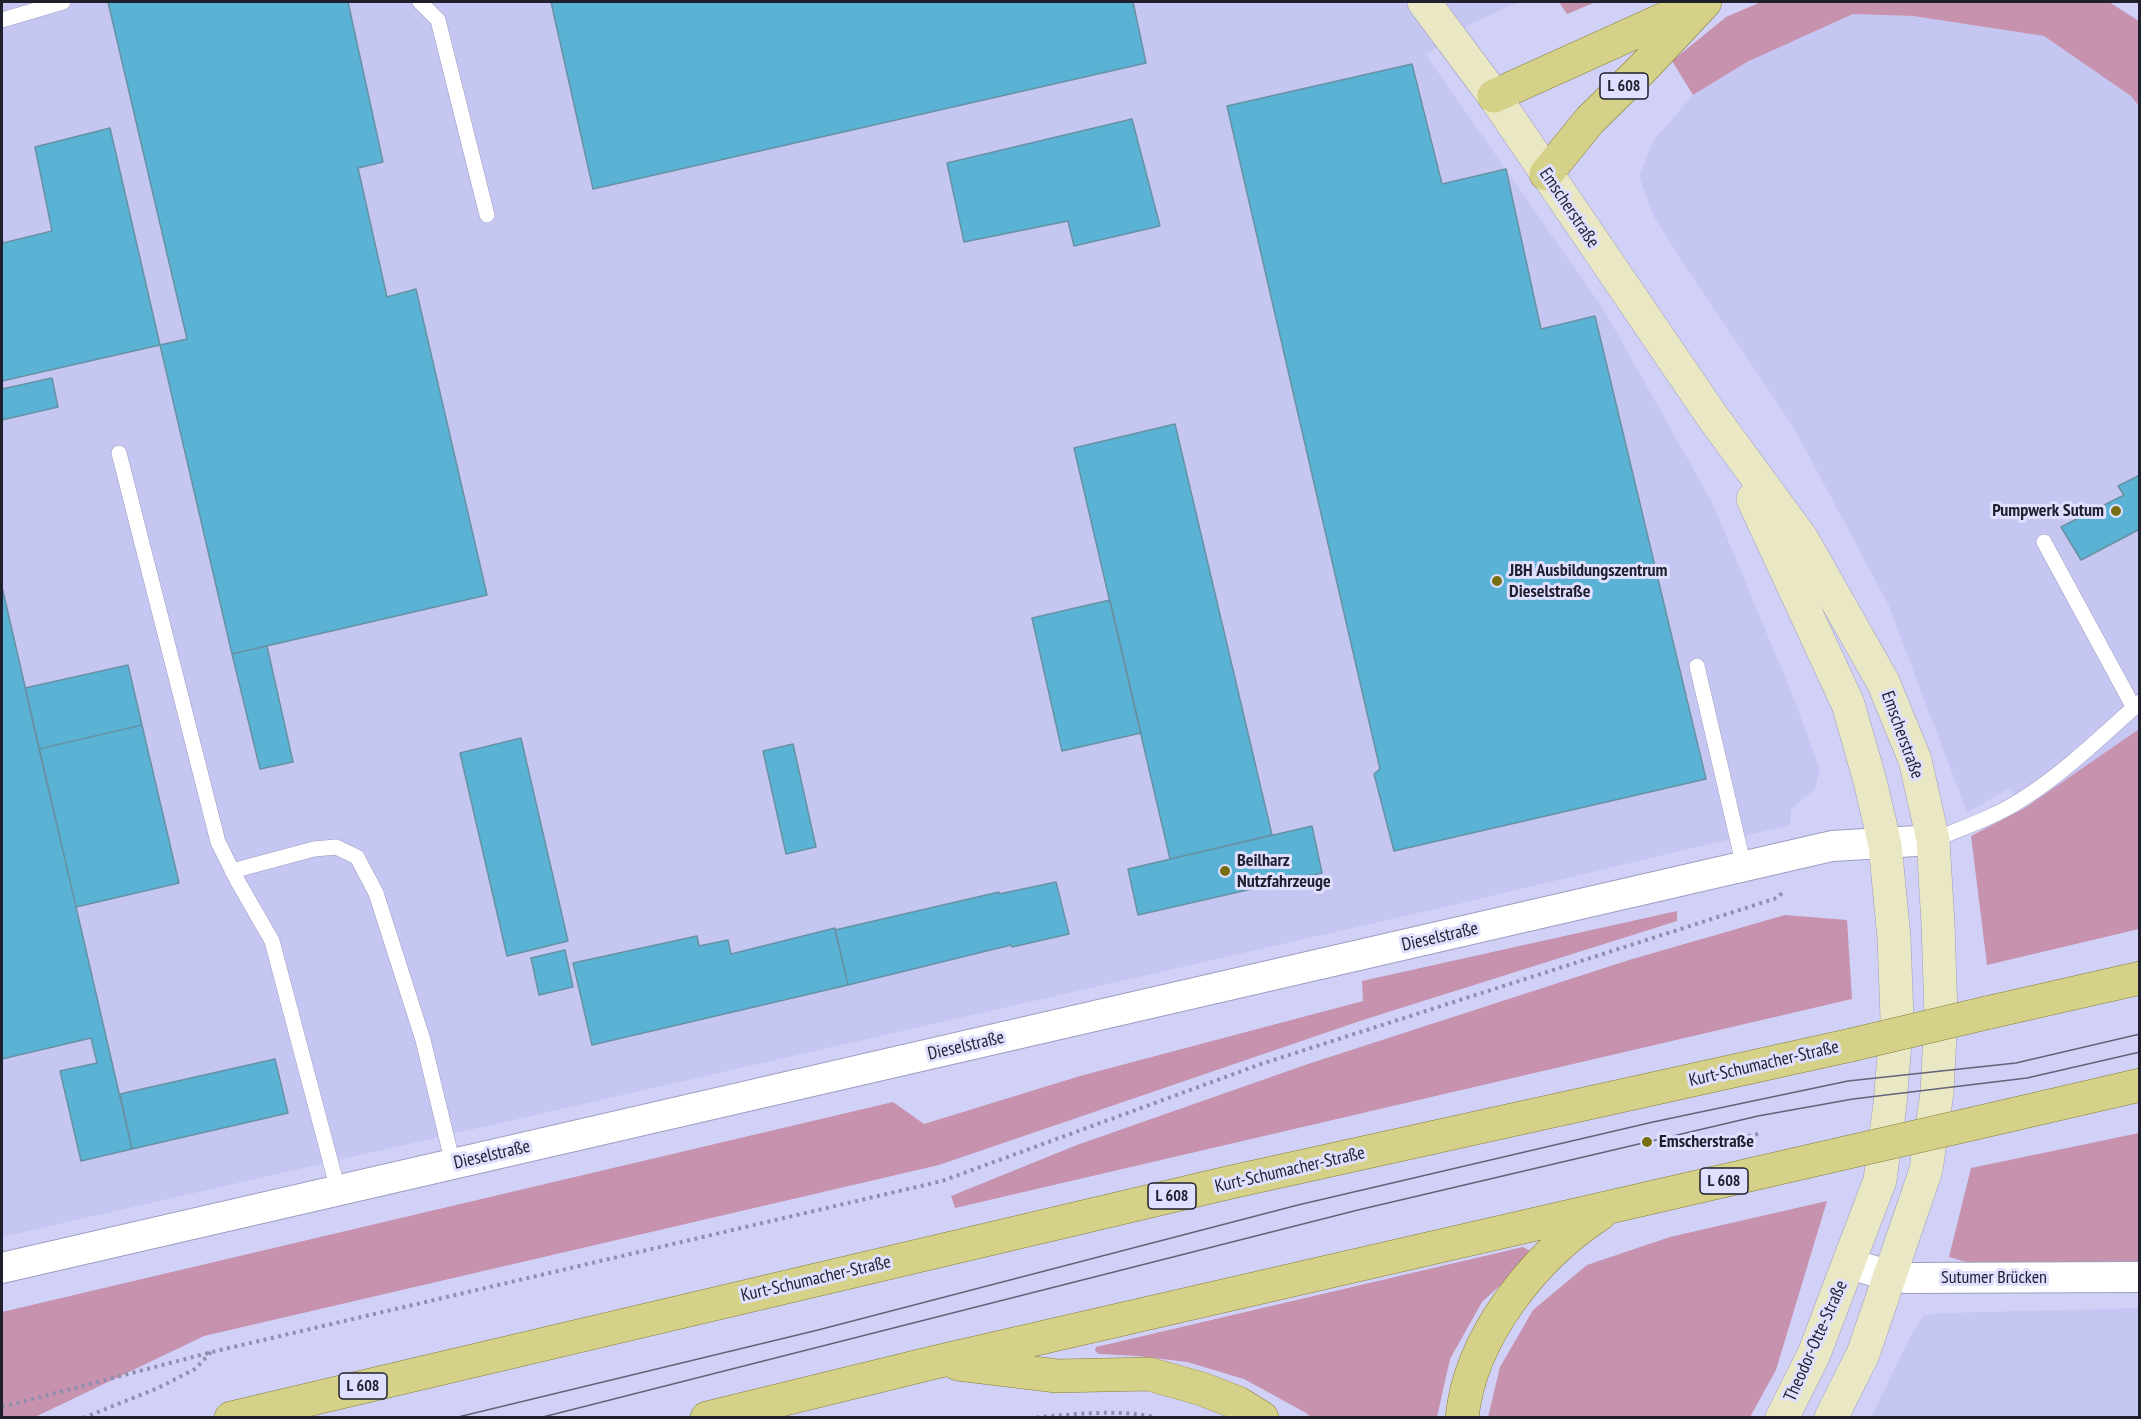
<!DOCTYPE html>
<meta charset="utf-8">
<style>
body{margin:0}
#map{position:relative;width:2141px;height:1419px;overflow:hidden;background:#d1d1f8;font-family:"PT Sans Narrow",sans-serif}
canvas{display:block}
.frame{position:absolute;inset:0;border:3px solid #1f1f2d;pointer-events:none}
</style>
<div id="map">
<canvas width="2141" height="1419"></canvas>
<div class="frame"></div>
</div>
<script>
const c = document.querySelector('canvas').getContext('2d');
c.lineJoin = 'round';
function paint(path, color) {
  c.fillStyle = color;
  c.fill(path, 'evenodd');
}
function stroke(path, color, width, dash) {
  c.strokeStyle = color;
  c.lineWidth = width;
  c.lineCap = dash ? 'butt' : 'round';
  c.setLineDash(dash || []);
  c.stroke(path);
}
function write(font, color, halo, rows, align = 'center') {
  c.font = font + ' "PT Sans Narrow",sans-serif';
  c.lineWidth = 6;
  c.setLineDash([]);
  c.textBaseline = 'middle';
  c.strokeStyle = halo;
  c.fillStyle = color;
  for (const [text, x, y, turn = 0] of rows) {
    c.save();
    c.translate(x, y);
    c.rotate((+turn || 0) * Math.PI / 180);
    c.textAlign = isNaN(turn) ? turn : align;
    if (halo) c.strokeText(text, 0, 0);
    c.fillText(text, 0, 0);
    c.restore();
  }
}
paint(new Path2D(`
 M2,2H1519L1472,23L1426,55L1604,310L1713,504L1795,701L1820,770L1815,789L1791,809L1790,825L1462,903L2,1237Z
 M1853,14L1913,16L2044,36L2131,96L2140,106L2139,729L2025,808L2021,800L2008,789L1967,813L1889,606L1794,428L1679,257L1653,215L1639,176L1654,140L1693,95L1747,62Z
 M2139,1308V1417H1871L1914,1329L1924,1315L1942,1313Z`), '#c6c6f3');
paint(new Path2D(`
 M1559,2H1596L1567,14Z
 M1761,2H2109L2139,21V106L2131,96L2044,36L1913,16L1853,14L1747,62L1693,95L1672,61L1726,17Z
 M2139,729V929L1987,965L1971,836L2025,808Z
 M1677,911V921L1363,1020L939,1165L204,1336L35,1417H2V1312L893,1102L924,1124L1080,1076L1363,1001L1362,981Z
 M1785,915L1847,920L1852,999L955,1208L951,1196L1077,1145L1308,1064L1629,960Z
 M2139,1133V1261L1973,1264L1949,1257L1971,1168Z
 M1827,1201L1776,1370L1750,1417H1488L1500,1367L1533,1310L1587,1265L1670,1237Z
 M1523,1247L1530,1251L1527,1261L1482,1302L1450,1359L1437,1417H1311L1306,1413L1244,1379L1187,1362L1138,1356L1099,1354L1095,1351L1096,1347Z`), '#c692ae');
const building = new Path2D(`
 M108,2H348L383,162L358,168L387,297L416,289L487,595L232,654L160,345L187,339Z
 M551,2H1133L1146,63L593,189Z
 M1412,64L1442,184L1506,169L1541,329L1595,316L1706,779L1394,851L1374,774L1380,769L1227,106Z
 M1132,119L1160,226L1074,246L1068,221L964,242L947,163Z
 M110,128L160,345L2,381V236L3,243L52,231L35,147Z
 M52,378L58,407L2,420V389Z
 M1175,424L1272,835L1170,859L1074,448Z
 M2140,475V529L2081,560L2061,527L2124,495L2118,486Z
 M2,587L132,1149L81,1161L60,1071L97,1063L91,1038L2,1059Z
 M1110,600L1141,733L1062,751L1032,618Z
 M267,646L293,762L260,769L232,654Z
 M128,665L142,725L39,749L25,688Z
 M142,725L179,883L76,907L39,749Z
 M521,738L568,941L507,956L460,753Z
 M793,744L816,847L786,854L763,751Z
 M1312,826L1322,873L1138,915L1128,869Z
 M1056,882L1069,934L1012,947L1011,945L848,985L835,930L999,892V894Z
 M835,928L848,985L592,1045L573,963L697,936L699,946L728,940L731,954Z
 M565,950L573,987L539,995L531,958Z
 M275,1059L288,1113L132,1149L120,1094Z`);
paint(building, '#5ab2d4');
stroke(building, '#6792a4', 1.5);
const lane = new Path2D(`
 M420,2L438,20L487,215
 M2,20L63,2
 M119,453L218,842L237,880L272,941L338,1190
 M2044,542L2134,708
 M1697,666L1744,867
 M1933,840C1962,828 1995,817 2021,800C2064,773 2102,736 2140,702
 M232,871L314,849L336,847L357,857L376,893L423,1040L453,1164`);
const street = new Path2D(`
 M1850,1264L1891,1276L1908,1278L2140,1277
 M2,1268L1832,846L1933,840`);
const secondary = new Path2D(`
 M1424,2L1494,96L1712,416L1802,539L1883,682L1915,760L1933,840L1938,924L1941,1015L1937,1092L1926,1170L1863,1354L1831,1418
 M1753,499L1848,704L1870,781L1885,845L1894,938L1897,1018L1890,1104L1880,1180L1814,1354L1782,1418`);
const primary = new Path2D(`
 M1494,96L1693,6
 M1546,174L1590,120L1645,66L1705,2
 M1986,1013L2140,978
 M1976,1123L2140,1085
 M958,1364L1057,1376L1149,1374L1202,1389L1238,1403L1262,1418
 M231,1418L1227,1183L1851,1045
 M707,1418L936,1362L1836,1155
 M1462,1418C1470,1337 1534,1257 1600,1214`);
stroke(lane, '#9d9cc1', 16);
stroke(street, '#9d9cc1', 32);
stroke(secondary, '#9d9cc1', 34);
stroke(primary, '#847f36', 34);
stroke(new Path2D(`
 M1726,1141L1758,1134
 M2,1407L212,1352L942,1181L1261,1064L1777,898L1783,892
 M83,1418L158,1388L195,1369L211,1352
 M1029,1418C1071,1415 1117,1408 1158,1418`), '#8f8fad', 4, [3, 4.5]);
stroke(lane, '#fff', 15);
stroke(street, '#fff', 30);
stroke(secondary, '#eae8c4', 33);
stroke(primary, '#d6d189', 33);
stroke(new Path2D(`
 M454,1418L818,1330L1298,1205L1653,1122L1848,1081L2016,1063L2140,1034
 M539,1418L1358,1210L1758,1116L1853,1099L2027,1078L2140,1052`), '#626279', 1.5);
const primaryBridge = new Path2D(`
 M1851,1045L1986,1013
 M1836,1155L1976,1123`);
stroke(primaryBridge, '#847f36', 34, []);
stroke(primaryBridge, '#d6d189', 33);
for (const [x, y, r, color] of [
 [2116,511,6,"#756f10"],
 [1497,581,6,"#756f10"],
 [1225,871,6,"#756f10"],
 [1647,1142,6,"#756f10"]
]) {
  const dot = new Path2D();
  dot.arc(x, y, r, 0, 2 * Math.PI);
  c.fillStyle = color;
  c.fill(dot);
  stroke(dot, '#dfdfff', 2);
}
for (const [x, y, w] of [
 [1624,86,48],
 [1724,1181,48],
 [1172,1196,48],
 [363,1386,48]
]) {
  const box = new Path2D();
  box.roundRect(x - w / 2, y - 13, w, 26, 4.5);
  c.fillStyle = '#dfdfff';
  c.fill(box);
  stroke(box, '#1f1f2d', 1.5);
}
write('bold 16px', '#1f1f2d', null, [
 ["L 608",1624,86],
 ["L 608",1724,1181],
 ["L 608",1172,1196],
 ["L 608",363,1386]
]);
write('18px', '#1f1f2d', '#dfdfff', [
 ["Emscherstraße",1569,208,56],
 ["Emscherstraße",1902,735,70],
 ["Dieselstraße",1440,937,-13],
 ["Dieselstraße",966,1046,-13],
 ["Kurt-Schumacher-Straße",1764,1064,-13],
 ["Dieselstraße",492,1155,-13],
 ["Kurt-Schumacher-Straße",1290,1170,-13],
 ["Sutumer Brücken",1994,1278],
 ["Kurt-Schumacher-Straße",816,1279,-13],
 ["Theodor-Otte-Straße",1816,1341,-66]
]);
write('bold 18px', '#1f1f2d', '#dfdfff', [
 ["Pumpwerk Sutum",2104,511,"right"],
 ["JBH Ausbildungszentrum",1509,571],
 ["Dieselstraße",1509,592],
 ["Beilharz",1237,861],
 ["Nutzfahrzeuge",1237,882],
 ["Emscherstraße",1659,1142]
], 'left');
</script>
